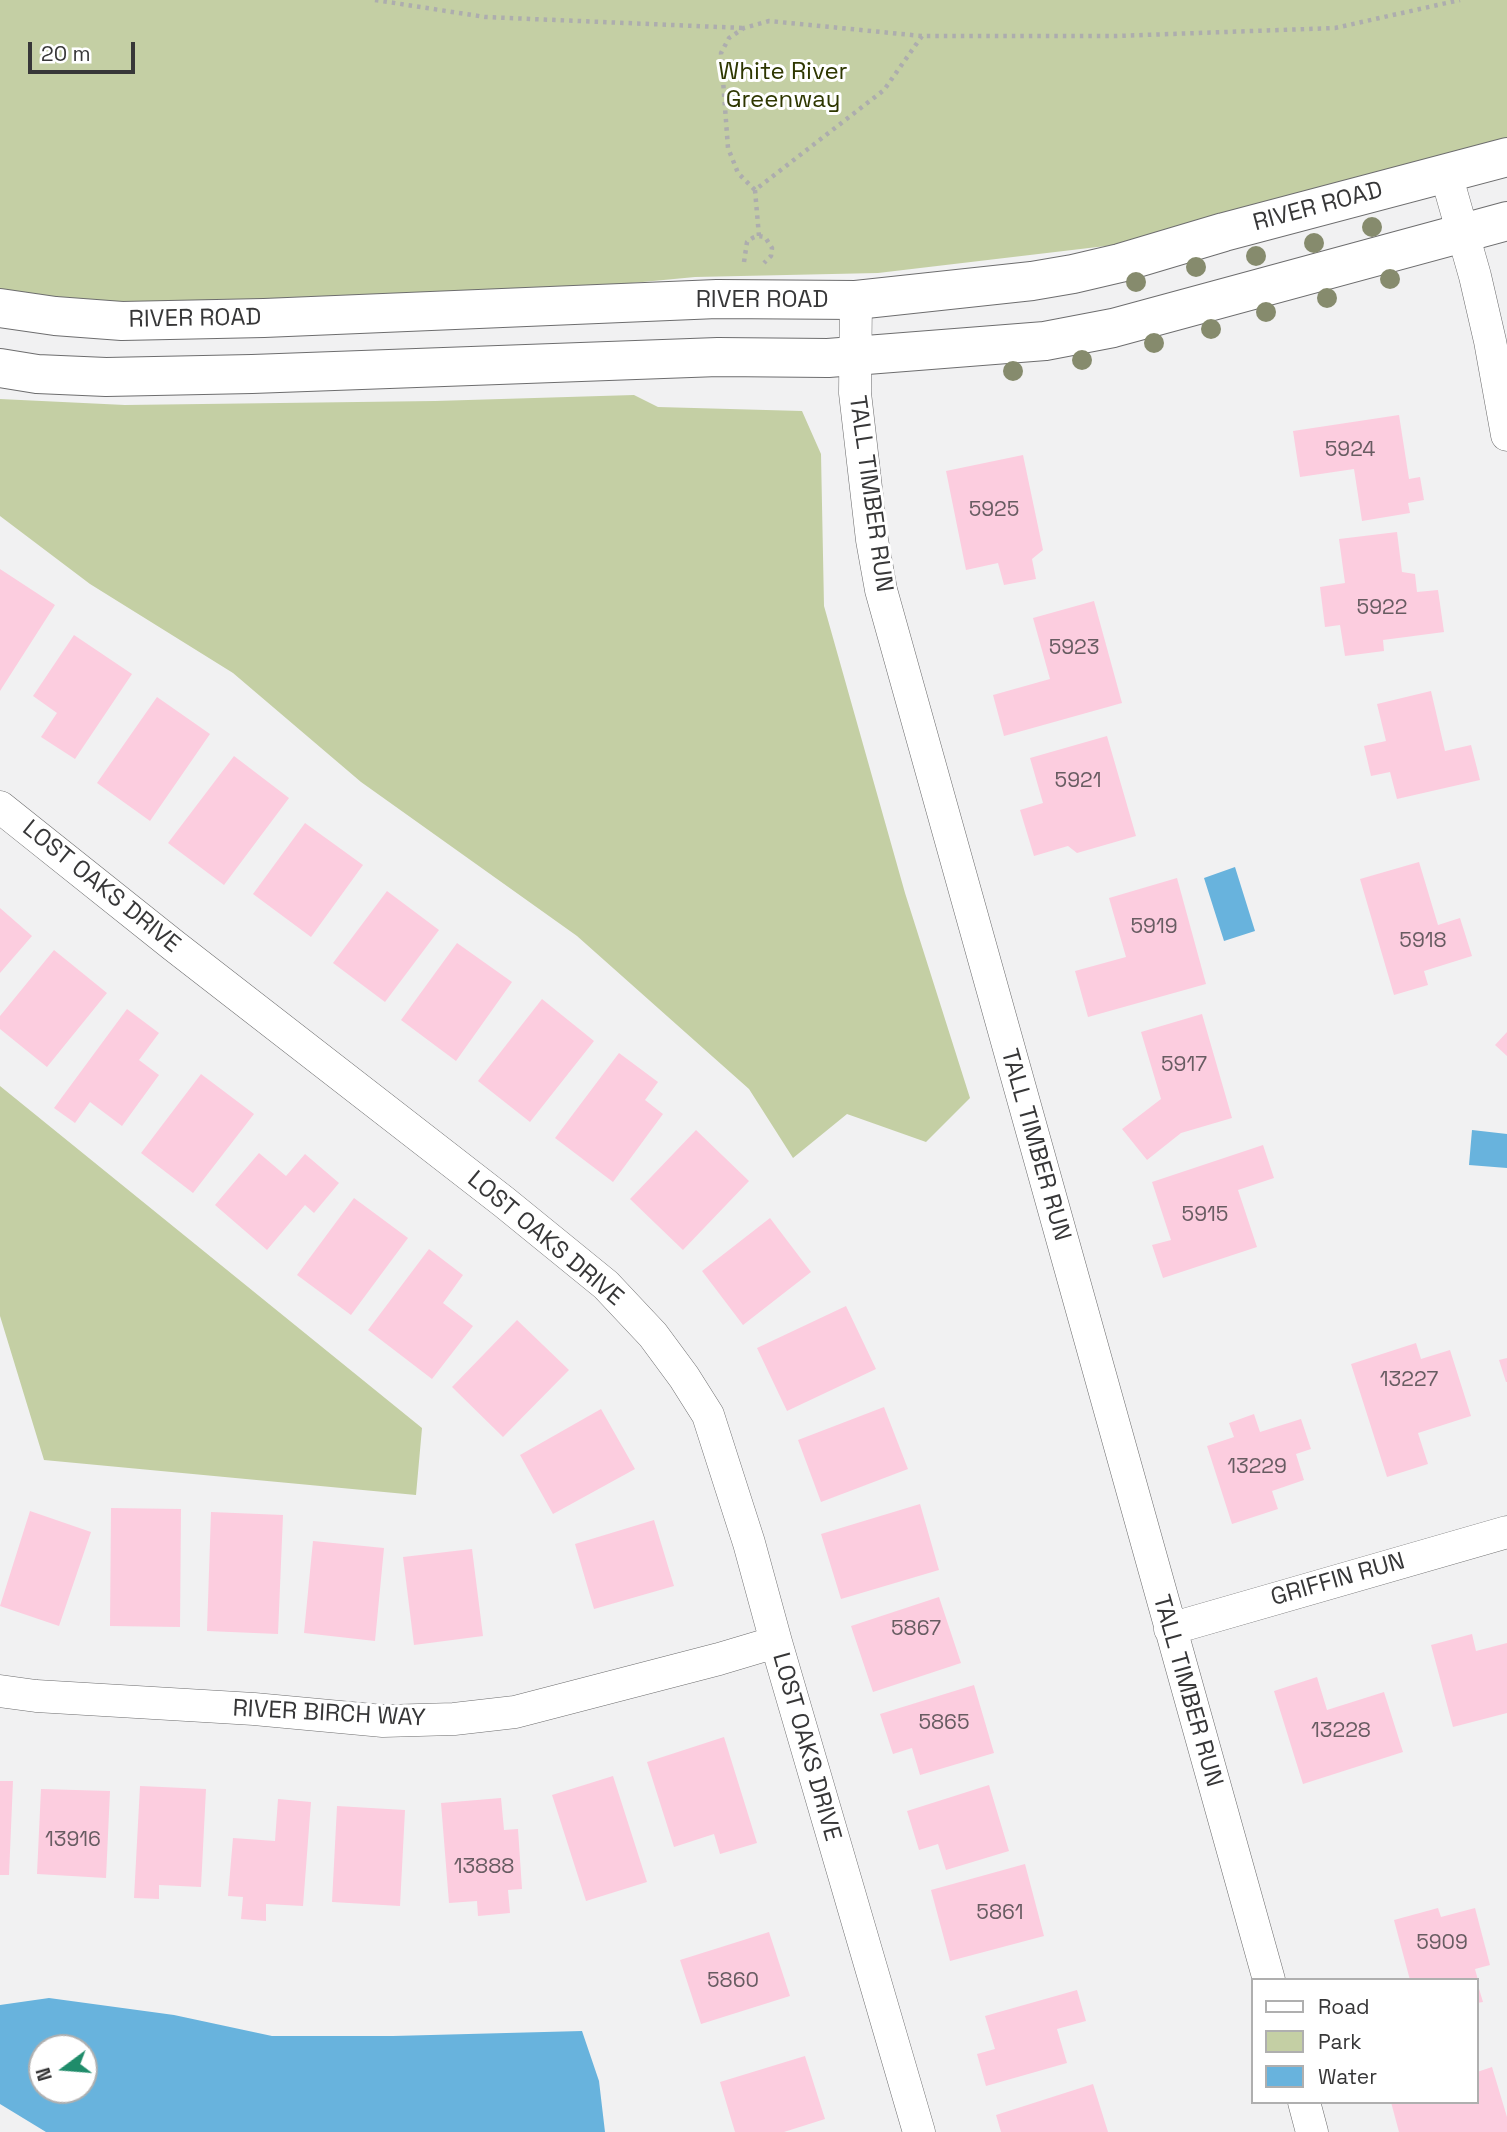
<!DOCTYPE html>
<style>
body{margin:0}
#map{position:relative;width:1507px;height:2132px;overflow:hidden;background:#f1f1f2;font-family:"Space Grotesk",sans-serif}
canvas{display:block}
.legend{position:absolute;left:1251px;top:1978px;width:228px;height:126px;box-sizing:border-box;background:#fff;border:2px solid #afafaf;margin:0;padding:9px 12px;list-style:none;font-size:21px;color:#373738}
.legend li{display:flex;align-items:center;gap:14px;height:35px}
.legend b{width:35px;border:2px solid #afafaf}
.north{position:absolute;left:28px;top:2034px;width:70px;height:70px;box-sizing:border-box;background:#fff;border:2px solid #afafaf;border-radius:50%;rotate:254deg;font-size:19px;font-weight:700;line-height:28px;text-align:center;color:#373738}
.north::after{content:'';display:block;margin:auto;width:24px;height:32px;background:#1f8c6a;clip-path:polygon(50% 0,100% 100%,50% 72%,0 100%)}
.scale{position:absolute;left:28px;top:42px;width:107px;height:32px;box-sizing:border-box;border:4px solid #373738;border-top:0;padding-left:9px;font-size:21px;line-height:24px;white-space:nowrap;color:#373738;-webkit-text-stroke:5px #fff;paint-order:stroke}
</style>
<div id="map">
<canvas width="1507" height="2132"></canvas>
<ul class="legend">
<li><b style="height:9px;background:#fff"></b>Road</li>
<li><b style="height:19px;background:#c4cfa4"></b>Park</li>
<li><b style="height:19px;background:#68b3dd"></b>Water</li>
</ul>
<div class="north">N</div>
<div class="scale">20 m</div>
</div>
<script>
const c = document.querySelector('canvas').getContext('2d');
c.lineJoin = 'round';
function paint(path, color) {
  c.fillStyle = color;
  c.fill(path, 'evenodd');
}
function stroke(path, color, width, dash) {
  c.strokeStyle = color;
  c.lineWidth = width;
  c.lineCap = dash ? 'butt' : 'round';
  c.setLineDash(dash || []);
  c.stroke(path);
}
function write(font, color, halo, rows, align = 'center') {
  c.font = font + ' "Space Grotesk",sans-serif';
  c.lineWidth = 6;
  c.setLineDash([]);
  c.textBaseline = 'middle';
  c.strokeStyle = halo;
  c.fillStyle = color;
  for (const [text, x, y, turn = 0] of rows) {
    c.save();
    c.translate(x, y);
    c.rotate((+turn || 0) * Math.PI / 180);
    c.textAlign = isNaN(turn) ? turn : align;
    if (halo) c.strokeText(text, 0, 0);
    c.fillText(text, 0, 0);
    c.restore();
  }
}
paint(new Path2D(`
 M0,0H1507V157L1224,232L878,273L695,277L264,318L0,306Z
 M634,395L658,407L802,411L821,454L824,606L905,893L970,1098L926,1142L847,1114L793,1158L749,1089L577,936L361,782L233,673L90,584L0,516V399L125,405L435,401Z
 M0,1086L422,1428L416,1495L44,1460L0,1316Z`), '#c4cfa4');
paint(new Path2D(`
 M1235,867L1255,931L1224,941L1204,878Z
 M1472,1130L1507,1134V1168L1469,1165Z
 M49,1998L174,2015L272,2036H393L582,2031L599,2081L605,2132H46L0,2104V2005ZM84,2048V2090H42V2048Z`), '#68b3dd');
paint(new Path2D(`
 M1399,415L1409,479L1420,477L1424,500L1408,503L1410,513L1362,521L1354,469L1300,477L1293,431Z
 M1023,455L1043,550L1032,559L1036,579L1004,585L998,563L966,570L946,471Z
 M1397,532L1402,572L1415,574L1417,592L1438,590L1444,632L1383,640L1384,651L1345,656L1340,625L1325,627L1320,587L1345,583L1339,539Z
 M0,569L55,605L0,691Z
 M1094,601L1122,703L1004,736L993,695L1050,679L1033,618Z
 M74,635L132,674L75,759L41,737L57,713L33,696Z
 M1431,691L1445,751L1471,745L1480,780L1397,799L1390,772L1371,776L1364,746L1386,741L1377,704Z
 M157,697L210,734L150,821L97,783Z
 M1107,736L1136,836L1077,853L1068,846L1034,856L1020,810L1043,803L1030,758Z
 M234,756L289,798L224,885L168,843Z
 M305,823L363,865L311,937L253,894Z
 M1419,862L1438,925L1460,918L1472,956L1424,971L1428,985L1394,995L1360,879Z
 M1177,878L1206,984L1088,1017L1075,971L1126,957L1109,898Z
 M387,891L439,930L385,1002L333,963Z
 M0,908L32,936L0,973Z
 M457,943L512,982L456,1061L401,1020Z
 M54,950L107,993L47,1067L0,1029V1016Z
 M542,999L594,1041L530,1122L478,1081Z
 M127,1009L159,1033L139,1060L159,1075L122,1126L90,1102L75,1123L54,1108Z
 M1202,1014L1232,1118L1181,1133L1147,1160L1122,1129L1161,1099L1141,1032Z
 M1507,1032V1056L1495,1045Z
 M619,1053L658,1082L645,1100L663,1114L613,1182L555,1138Z
 M201,1074L254,1114L193,1193L141,1153Z
 M696,1130L749,1181L683,1250L630,1199Z
 M1263,1145L1274,1178L1238,1190L1257,1247L1163,1278L1152,1245L1171,1240L1152,1182Z
 M259,1153L286,1176L305,1154L339,1183L314,1213L305,1205L267,1250L215,1205Z
 M354,1198L408,1238L351,1315L297,1275Z
 M770,1218L811,1272L743,1325L702,1271Z
 M429,1249L463,1275L443,1303L473,1326L432,1379L368,1330Z
 M846,1306L876,1369L787,1411L757,1348Z
 M517,1320L569,1370L503,1437L452,1387Z
 M1416,1343L1421,1359L1450,1350L1471,1416L1418,1433L1428,1464L1387,1477L1351,1364Z
 M1507,1358V1382H1506L1499,1360Z
 M884,1407L908,1469L821,1502L798,1440Z
 M601,1409L635,1469L553,1514L520,1455Z
 M1254,1414L1260,1432L1301,1419L1311,1449L1296,1454L1304,1480L1272,1491L1278,1509L1232,1524L1207,1446L1234,1437L1229,1423Z
 M920,1504L939,1570L841,1599L821,1534Z
 M111,1508L181,1509L180,1627L110,1626Z
 M30,1511L91,1532L59,1626L0,1606Z
 M211,1512L283,1515L278,1634L207,1631Z
 M654,1520L674,1586L594,1609L575,1544Z
 M313,1541L384,1548L375,1641L304,1633Z
 M472,1549L483,1636L414,1645L403,1557Z
 M939,1597L961,1663L873,1692L851,1626Z
 M1472,1634L1476,1651L1507,1643V1713L1453,1727L1431,1645Z
 M1317,1677L1327,1710L1384,1692L1403,1752L1303,1784L1274,1691Z
 M974,1685L994,1753L920,1775L912,1748L893,1754L880,1714Z
 M724,1737L757,1843L720,1854L714,1834L674,1847L647,1762Z
 M613,1776L647,1882L586,1901L552,1795Z
 M0,1781H13L9,1875H0Z
 M989,1785L1009,1851L946,1870L938,1844L919,1850L907,1811Z
 M140,1786L206,1789L201,1887L159,1885V1899L134,1898Z
 M41,1789L110,1791L106,1878L37,1874Z
 M501,1798L504,1830L518,1829L522,1889L508,1890L510,1913L478,1916L477,1901L449,1903L441,1803Z
 M278,1799L311,1802L303,1906L266,1904V1921L241,1919L243,1897L228,1896L233,1838L275,1841Z
 M337,1806L405,1810L400,1906L332,1902Z
 M1025,1864L1044,1936L950,1961L931,1890Z
 M1438,1908L1441,1917L1475,1908L1490,1965L1475,1969L1478,1980H1410L1394,1920Z
 M769,1932L790,1996L701,2024L680,1960Z
 M1477,1982L1483,2002L1477,2003Z
 M1077,1990L1086,2021L1057,2029L1067,2063L986,2086L977,2054L995,2049L985,2016Z
 M805,2056L825,2119L784,2132H735L720,2082Z
 M1492,2067L1507,2117V2132H1399L1391,2102H1477V2072Z
 M1093,2084L1108,2132H1001L996,2115Z`), '#fccddf');
const minor = new Path2D(`
 M1446,174L1475,276L1490,341L1507,435
 M856,300L855,393L872,540L881,590L1269,1980
 M0,807L173,945L504,1202L606,1285L653,1335L684,1377L708,1415L749,1543L776,1642L919,2132
 M1170,1629L1507,1532
 M0,1691L36,1696L254,1709L383,1721L454,1719L515,1712L719,1659L776,1642
 M1304,2102L1312,2132`);
const secondary = new Path2D(`
 M0,308L55,316L122,321L264,318L717,299L856,300L1032,281L1073,274L1120,263L1224,232L1507,157
 M0,368L37,374L106,377L252,374L718,357L828,358L1045,341L1113,328L1507,221`);
stroke(minor, '#6d6d6e', 33);
stroke(secondary, '#6d6d6e', 40);
stroke(new Path2D(`
 M375,0L485,17L743,28
 M922,36L884,90L755,190L738,173L728,148L721,53L729,38L744,28L769,21L922,36H1116L1335,28L1460,0
 M755,190L759,236
 M744,262L747,242C753,237 757,235 765,237L772,248L771,256L764,263`), '#adadae', 4.5, [3.5, 5]);
stroke(minor, '#fff', 32);
stroke(secondary, '#fff', 38);
c.fillStyle = '#868b6d';
for (const [x, y] of [
 [1372,227],
 [1314,243],
 [1256,256],
 [1196,267],
 [1390,279],
 [1136,282],
 [1327,298],
 [1266,312],
 [1211,329],
 [1154,343],
 [1082,360],
 [1013,371]
]) {
  c.beginPath();
  c.arc(x, y, 10, 0, 2 * Math.PI);
  c.fill();
}
write('21px', '#685c62', null, [
 ["5924",1350,450],
 ["5925",994,510],
 ["5922",1382,608],
 ["5923",1074,648],
 ["5921",1078,781],
 ["5919",1154,927],
 ["5918",1423,941],
 ["5917",1184,1065],
 ["5915",1205,1215],
 ["13227",1409,1380],
 ["13229",1257,1467],
 ["5867",916,1629],
 ["5865",944,1723],
 ["13228",1341,1731],
 ["13916",73,1840],
 ["13888",484,1867],
 ["5861",1000,1913],
 ["5909",1442,1943],
 ["5860",733,1981]
]);
write('24px', '#2e3700', '#fff', [
 ["White River",783,72],
 ["Greenway",783,100]
]);
write('24px', '#373738', '#fff', [
 ["RIVER ROAD",1318,207,-15],
 ["RIVER ROAD",762,300],
 ["RIVER ROAD",195,319,-1],
 ["TALL TIMBER RUN",870,494,82],
 ["LOST OAKS DRIVE",101,887,39],
 ["TALL TIMBER RUN",1035,1145,74],
 ["LOST OAKS DRIVE",545,1239,40],
 ["GRIFFIN RUN",1338,1580,-16],
 ["TALL TIMBER RUN",1187,1691,74],
 ["RIVER BIRCH WAY",329,1714,3],
 ["LOST OAKS DRIVE",806,1747,74]
]);
</script>
